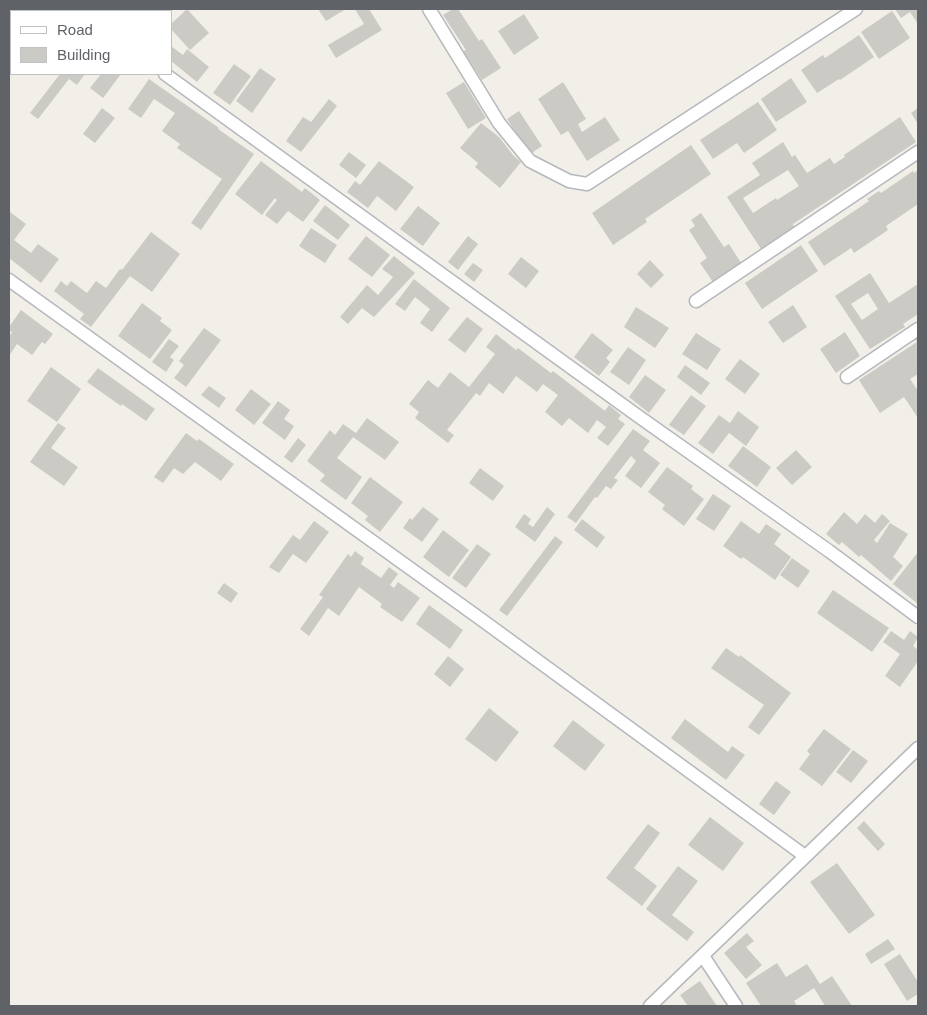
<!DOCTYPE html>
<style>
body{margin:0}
#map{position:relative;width:927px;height:1015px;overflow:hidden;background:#f1efe8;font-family:Helvetica,sans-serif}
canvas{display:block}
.frame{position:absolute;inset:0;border:10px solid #5f6368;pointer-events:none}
.legend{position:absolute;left:10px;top:10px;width:162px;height:65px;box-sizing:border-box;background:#fff;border:1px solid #bfc1c3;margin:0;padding:6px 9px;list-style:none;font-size:15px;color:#5f6368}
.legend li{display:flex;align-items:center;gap:10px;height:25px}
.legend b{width:25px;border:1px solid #bfc1c3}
</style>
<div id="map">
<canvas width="927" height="1015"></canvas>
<div class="frame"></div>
<ul class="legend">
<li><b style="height:6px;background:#fff"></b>Road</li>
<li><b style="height:14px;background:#cccac5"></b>Building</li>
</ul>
</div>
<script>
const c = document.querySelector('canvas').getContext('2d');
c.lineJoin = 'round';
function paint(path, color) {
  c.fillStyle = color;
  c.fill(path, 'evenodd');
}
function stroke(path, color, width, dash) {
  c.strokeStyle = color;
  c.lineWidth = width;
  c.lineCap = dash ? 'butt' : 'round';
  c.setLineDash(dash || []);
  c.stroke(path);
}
paint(new Path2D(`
 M28,9H47L50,11H26Z
 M119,9H147L150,11H117Z
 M187,9L209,33L190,50L171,29V24Z
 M318,9H346L326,21Z
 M355,9H369L382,30L336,58L328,45L364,24Z
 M453,9H458L479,41L482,39L501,68L482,80L463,51L466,50L443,15Z
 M895,9H918V24L910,12L901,18Z
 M892,11L910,38L879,59L861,32Z
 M524,14L539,38L514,55L498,31Z
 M859,35L874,57L840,80L839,79L817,93L801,70L823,55L825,58Z
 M171,46L183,55L187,49L209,67L197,82L171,61Z
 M234,64L251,76L230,105L213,93Z
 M260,68L276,79L252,113L236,101Z
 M60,74H85L77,85L69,79L38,119L30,113Z
 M101,74H121L103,98L90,88Z
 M791,78L807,102L776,122L761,99Z
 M149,79L219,128L218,129L254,154L201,230L191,223L222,179L177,148L180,144L162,131L175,113L154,99L141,118L128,109Z
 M464,82L486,118L468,129L446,93Z
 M563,82L586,119L578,124L582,132L605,117L620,140L587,161L568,131L561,135L538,99Z
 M329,99L337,106L301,152L286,141L303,117L311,122Z
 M758,102L777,130L744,153L737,143L713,159L700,140Z
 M102,108L115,118L95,143L83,134Z
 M918,108V124L911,113Z
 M519,111L542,146L530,154L507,119Z
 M900,117L916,142L793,224L794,227L761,249L727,197L760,175L752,163L783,142L792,157L795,155L807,173L830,158L834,164L845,157L844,155ZM788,170L799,186L777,200L776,198L753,213L743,198Z
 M481,123L499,137L513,155L521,162L500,188L475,167L478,163L460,148Z
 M691,145L711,174L645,219L647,222L613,245L592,213Z
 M349,152L366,165L356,178L339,165Z
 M261,161L302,192L305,188L320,200L303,222L288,211L277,224L265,215L277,200L275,198L262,215L235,194Z
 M379,161L414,187L396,211L377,196L368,208L347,192L355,181L360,185Z
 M918,170V204L886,226L888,230L854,253L851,248L824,266L808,242L869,201L867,199L879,191L881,193L913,171L914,173Z
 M325,205L350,225L338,240L313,221Z
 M418,206L440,223L423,246L400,229Z
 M10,212L26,224L14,240L31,253L38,244L59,259L41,283L9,258Z
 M701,213L724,247L729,244L743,266L715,285L700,263L707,258L689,230L695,226L691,220Z
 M311,228L337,245L325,263L299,246Z
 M151,232L180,254L152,292L130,276L91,327L80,319L84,314L54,291L61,281L67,286L71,281L87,293L96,281L106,288L120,269L122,270Z
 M366,236L390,255L372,277L348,259Z
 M468,236L478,244L458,270L448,262Z
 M801,245L818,271L762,309L745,283Z
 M394,256L415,273L374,317L362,308L348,324L340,317L367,285L378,295L393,277L382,269Z
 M521,257L539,271L526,288L508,274Z
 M650,260L664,275L651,288L637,274Z
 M473,263L483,270L474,282L464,274Z
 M870,273L889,303L918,284V314L903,324L905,327L870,349L835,296ZM868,293L878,309L862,320L851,304Z
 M414,279L450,308L432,332L420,323L430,309L415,297L405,311L395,304Z
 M142,303L162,318L160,321L172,330L150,359L118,336Z
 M793,305L807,327L783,343L768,322Z
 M636,307L669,328L655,348L624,327Z
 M21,310L53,334L45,344L42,342L32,355L17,344L9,356V337L12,332L9,330V327Z
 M467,317L483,329L465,353L448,340Z
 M204,328L221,340L186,387L174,378L184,365L179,361Z
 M845,332L860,356L836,373L820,349Z
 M592,333L613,350L606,358L610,362L599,376L574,357Z
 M696,333L721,349L707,370L682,354Z
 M496,334L516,350L518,348L551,373L553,371L605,411L609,405L621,415L618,419L625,424L608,446L597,438L606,427L597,420L588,433L569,418L562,426L545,412L558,395L543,384L537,392L516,376L503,394L489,383L480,396L476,393L447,430L454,435L448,443L415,418L419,412L409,404L428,380L438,388L450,372L469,387L495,354L486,347Z
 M918,335V374L910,379L918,391V418L904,397L880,413L859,380L917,342L914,338Z
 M169,339L179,346L170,357L174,360L166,372L152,362Z
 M628,347L646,360L629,385L610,372Z
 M740,359L760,374L745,394L725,379Z
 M685,365L710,383L701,395L677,377Z
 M51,367L81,389L57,422L27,401Z
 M98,368L155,409L146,421L122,404L121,406L87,382Z
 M645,375L666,390L649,413L629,397Z
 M209,386L226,398L219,408L201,395Z
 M251,389L271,404L254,425L235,410Z
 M691,395L706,406L684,435L669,425Z
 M278,401L290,410L284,419L294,426L285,440L262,423Z
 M738,411L759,427L746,446L729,433L713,454L698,443L719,415L730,423Z
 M367,418L399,442L385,460L353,437L337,458L362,477L346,500L320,481L325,475L307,461L330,430L335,435L343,424L356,433Z
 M58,423L66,428L51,448L78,467L64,486L30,462Z
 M633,429L650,441L643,450L660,463L641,488L625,476L636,461L631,456L614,478L618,480L611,489L606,486L597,498L595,497L576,523L567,517Z
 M186,433L197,441L199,439L234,464L221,481L195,462L183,474L174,468L163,483L154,477Z
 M298,438L306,445L292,463L284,457Z
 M743,446L771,467L757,487L728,466Z
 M796,450L812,467L792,485L776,468Z
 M667,467L693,486L691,489L704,499L684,526L662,509L665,505L648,492Z
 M480,468L504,486L493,501L469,483Z
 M370,477L403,502L380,532L365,520L368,516L351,503Z
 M713,494L731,506L714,531L696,519Z
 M423,507L439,519L422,542L403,528L410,518L412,520Z
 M547,507L555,514L535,542L515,527L524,514L531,519L528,524L533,527Z
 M844,512L857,524L865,514L875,523L882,514L890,521L874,540L877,543L890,523L908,534L893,557L903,566L891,581L861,555L859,557L842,542L839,545L826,534Z
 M582,519L605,537L597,548L574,530Z
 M314,521L329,532L306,563L293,554L279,573L269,567L293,535L300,540Z
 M741,521L759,534L766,524L781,534L774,544L791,557L775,580L743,557L741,559L723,546Z
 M443,530L469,550L449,577L423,557Z
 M555,536L563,542L507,616L499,610Z
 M477,544L491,554L466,588L452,578Z
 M355,551L364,558L361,564L381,578L389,567L398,574L390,585L394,588L398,582L420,598L402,622L380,607L382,604L359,587L339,616L328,608L309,636L300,629L323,597L319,595L348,554L351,557Z
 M918,552V604L893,584Z
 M792,558L810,571L798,588L780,575Z
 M224,583L238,593L231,603L217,593Z
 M833,590L889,628L872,652L817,613Z
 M429,605L463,630L450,649L416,624Z
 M891,631L904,640L910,631L918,637L913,646L918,650V661L900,687L885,676L900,654L883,642Z
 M726,648L739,657L740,655L791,693L759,735L748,727L764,705L711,668Z
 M448,656L464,669L450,687L434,674Z
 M489,708L519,732L496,762L465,739Z
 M685,719L728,752L732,746L745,755L726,780L671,738Z
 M573,720L605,745L585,771L553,746Z
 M824,729L851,749L822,786L799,769L810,754L807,751Z
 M853,750L868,761L851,783L836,772Z
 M776,781L791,792L774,815L759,804Z
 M710,817L744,843L723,871L688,845Z
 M864,821L885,844L878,851L857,828Z
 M648,824L660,833L634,868L657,886L642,906L606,878Z
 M837,863L875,915L849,934L810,882Z
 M678,866L698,881L672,915L694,932L687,941L646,909Z
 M747,933L754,941L746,947L762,965L746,979L724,953Z
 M888,939L895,949L871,964L865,954Z
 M900,954L918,982V994L907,1001L884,964Z
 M777,963L786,977L807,964L820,984L832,976L852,1006H825L814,988L794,1001L797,1006H761L746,983Z
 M700,981L717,1006H688L680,995Z`), '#cccac5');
const street = new Path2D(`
 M76,9L79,11
 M429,9L499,123L530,161L569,181L587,184L856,9
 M165,74L638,416L829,551L918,617
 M9,280L482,620L805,856
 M696,301L918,152
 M847,377L918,329
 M703,956L736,1006
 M650,1006L918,748`);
stroke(street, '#b5b8bc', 15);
stroke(street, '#fff', 12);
</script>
